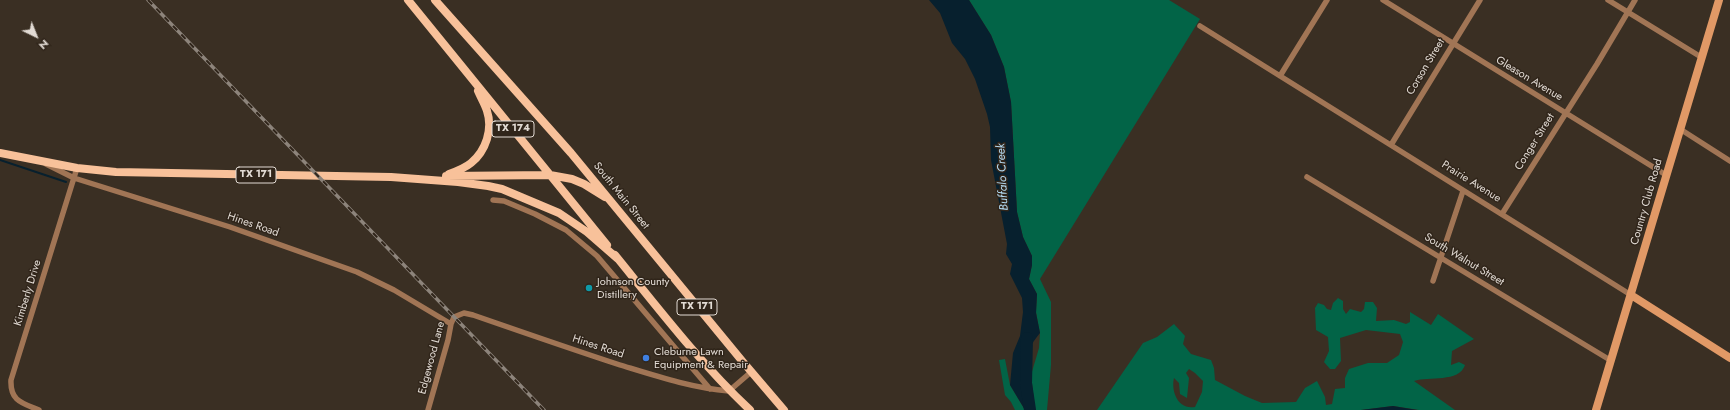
<!DOCTYPE html>
<style>
body{margin:0}
#map{position:relative;width:1730px;height:410px;overflow:hidden;background:#3a2f23;font-family:Jost,sans-serif}
canvas{display:block}
.north{position:absolute;left:16px;top:16px;width:40px;height:40px;-webkit-text-stroke:3px #30251a;paint-order:stroke;rotate:137deg;font-size:11px;font-weight:700;line-height:16px;text-align:center;color:#e2dbd4}
.north::after{content:'';display:block;margin:auto;width:14px;height:18px;background:#e2dbd4;clip-path:polygon(50% 0,100% 100%,50% 72%,0 100%)}
</style>
<div id="map">
<canvas width="1730" height="410"></canvas>
<div class="north">N</div>
</div>
<script>
const c = document.querySelector('canvas').getContext('2d');
c.lineJoin = 'round';
function paint(path, color) {
  c.fillStyle = color;
  c.fill(path, 'evenodd');
}
function stroke(path, color, width, dash) {
  c.strokeStyle = color;
  c.lineWidth = width;
  c.lineCap = dash ? 'butt' : 'round';
  c.setLineDash(dash || []);
  c.stroke(path);
}
function write(font, color, halo, rows, align = 'center') {
  c.font = font + ' Jost,sans-serif';
  c.lineWidth = 3;
  c.setLineDash([]);
  c.textBaseline = 'middle';
  c.strokeStyle = halo;
  c.fillStyle = color;
  for (const [text, x, y, turn = 0] of rows) {
    c.save();
    c.translate(x, y);
    c.rotate((+turn || 0) * Math.PI / 180);
    c.textAlign = isNaN(turn) ? turn : align;
    if (halo) c.strokeText(text, 0, 0);
    c.fillText(text, 0, 0);
    c.restore();
  }
}
paint(new Path2D(`
 M969,0H1169L1200,19L1040,279L1051,302V365L1047,410H1035L1031,375L1039,348L1040,333L1036,312L1037,294L1029,279L1032,265V256L1023,237L1017,212L1011,102L1004,67L991,35Z
 M1338,298L1343,301V309L1346,314L1350,309L1361,312L1364,309L1365,302H1373L1377,308L1376,321L1394,320L1406,324L1410,322V312L1431,325L1438,314L1474,339L1452,351L1451,365L1459,362L1465,365C1459,383 1429,376 1414,381L1455,410H1419L1393,406L1361,410H1097L1143,343L1157,337L1174,324L1185,336L1183,344L1191,354L1211,360L1214,368L1215,380L1245,396L1262,403L1296,402L1305,388L1317,381L1325,397L1326,405L1332,404L1335,389L1345,388V378L1349,369L1368,363H1387L1399,355L1403,342L1400,334L1366,330L1340,338L1341,361L1335,369H1330L1324,362L1329,351L1328,337L1316,330L1315,308L1318,303L1324,305L1327,309L1331,310L1333,303ZM1189,369L1195,373L1203,381L1202,392L1195,407C1177,410 1171,390 1174,378L1179,383L1180,394L1187,398L1189,378L1186,373Z
 M1005,359L1010,385L1025,410H1015L1011,402L1005,395L999,360Z`), '#026447');
paint(new Path2D(`
 M929,0H969L991,35L1004,67L1011,102L1017,212L1023,237L1032,256V265L1029,279L1037,294L1036,313L1040,333C1013,367 1027,370 1035,405L1025,410L1010,385L1013,353L1020,336L1023,312L1022,298L1010,274L1012,264L1006,254L1007,244L991,160L990,127L987,114L975,79L965,59L952,43L940,13Z
 M1393,406L1417,410H1361Z`), '#07202e');
stroke(new Path2D(`
 M0,160L66,182`), '#07202e', 2);
stroke(new Path2D(`
 M1027,338L1026,383L1030,410`), '#07202e', 12);
stroke(new Path2D(`
 M1383,0L1666,175
 M1608,0L1701,57
 M1200,26L1631,295
 M1280,76L1327,0
 M1680,129L1730,161
 M1391,145L1480,0
 M46,164L74,178L230,227L357,272L394,290L451,324
 M1307,177L1610,360
 M493,200L504,201L535,214L566,230L597,256L710,389
 M1502,214L1597,64L1635,0
 M1433,281L1463,191
 M39,410C22,403 10,401 11,380L77,168
 M428,410L448,340L451,324L454,317L464,313L473,315C522,332 571,349 620,365C656,376 692,388 729,391L751,372`), '#a17555', 5.5);
stroke(new Path2D(`
 M1631,295L1730,358
 M1596,410L1719,0`), '#e19966', 8);
stroke(new Path2D(`
 M408,0L607,245
 M435,0L571,153L743,362L784,410
 M0,153L77,168L116,172L391,177L458,182L488,186L502,189L559,213L587,232L618,259
 M449,174C457,171 465,168 471,163C486,151 493,129 487,111C485,104 481,98 478,91
 M446,176L550,175L572,179L584,184L605,197
 M615,255C658,308 700,363 750,410`), '#f8c19a', 8);
const rail = new Path2D(`
 M148,0L544,410`);
stroke(rail, '#8d847b', 3.5);
stroke(rail, '#30251a', 2, [6]);
for (const [x, y, r, color] of [
 [589,288,4,"#0f9aa8"],
 [646,358,4,"#3f7fe0"]
]) {
  const dot = new Path2D();
  dot.arc(x, y, r, 0, 2 * Math.PI);
  c.fillStyle = color;
  c.fill(dot);
  stroke(dot, '#30251a', 1.5);
}
for (const [x, y, w] of [
 [513,129,42],
 [256,175,40],
 [697,307,40]
]) {
  const box = new Path2D();
  box.roundRect(x - w / 2, y - 8, w, 16, 3);
  c.fillStyle = '#30251a';
  c.fill(box);
  stroke(box, '#e2dbd4', 1);
}
write('bold 10px', '#e2dbd4', null, [
 ["TX 174",513,129],
 ["TX 171",256,175],
 ["TX 171",697,307]
]);
write('11px', '#e2dbd4', '#30251a', [
 ["Corson Street",1426,67,-59],
 ["Gleason Avenue",1529,79,31],
 ["Conger Street",1535,142,-58],
 ["Prairie Avenue",1471,182,32],
 ["South Main Street",621,196,51],
 ["Country Club Road",1647,202,-74],
 ["Hines Road",253,225,19],
 ["South Walnut Street",1464,260,31],
 ["Kimberly Drive",28,293,-73],
 ["Hines Road",598,347,18],
 ["Edgewood Lane",432,358,-75]
]);
write('11px', '#e2dbd4', '#30251a', [
 ["Johnson County",597,282],
 ["Distillery",597,295],
 ["Cleburne Lawn",654,352],
 ["Equipment & Repair",654,365]
], 'left');
write('italic 12px', '#b4dbf3', '#30251a', [
 ["Buffalo Creek",1003,177,-93]
]);
</script>
